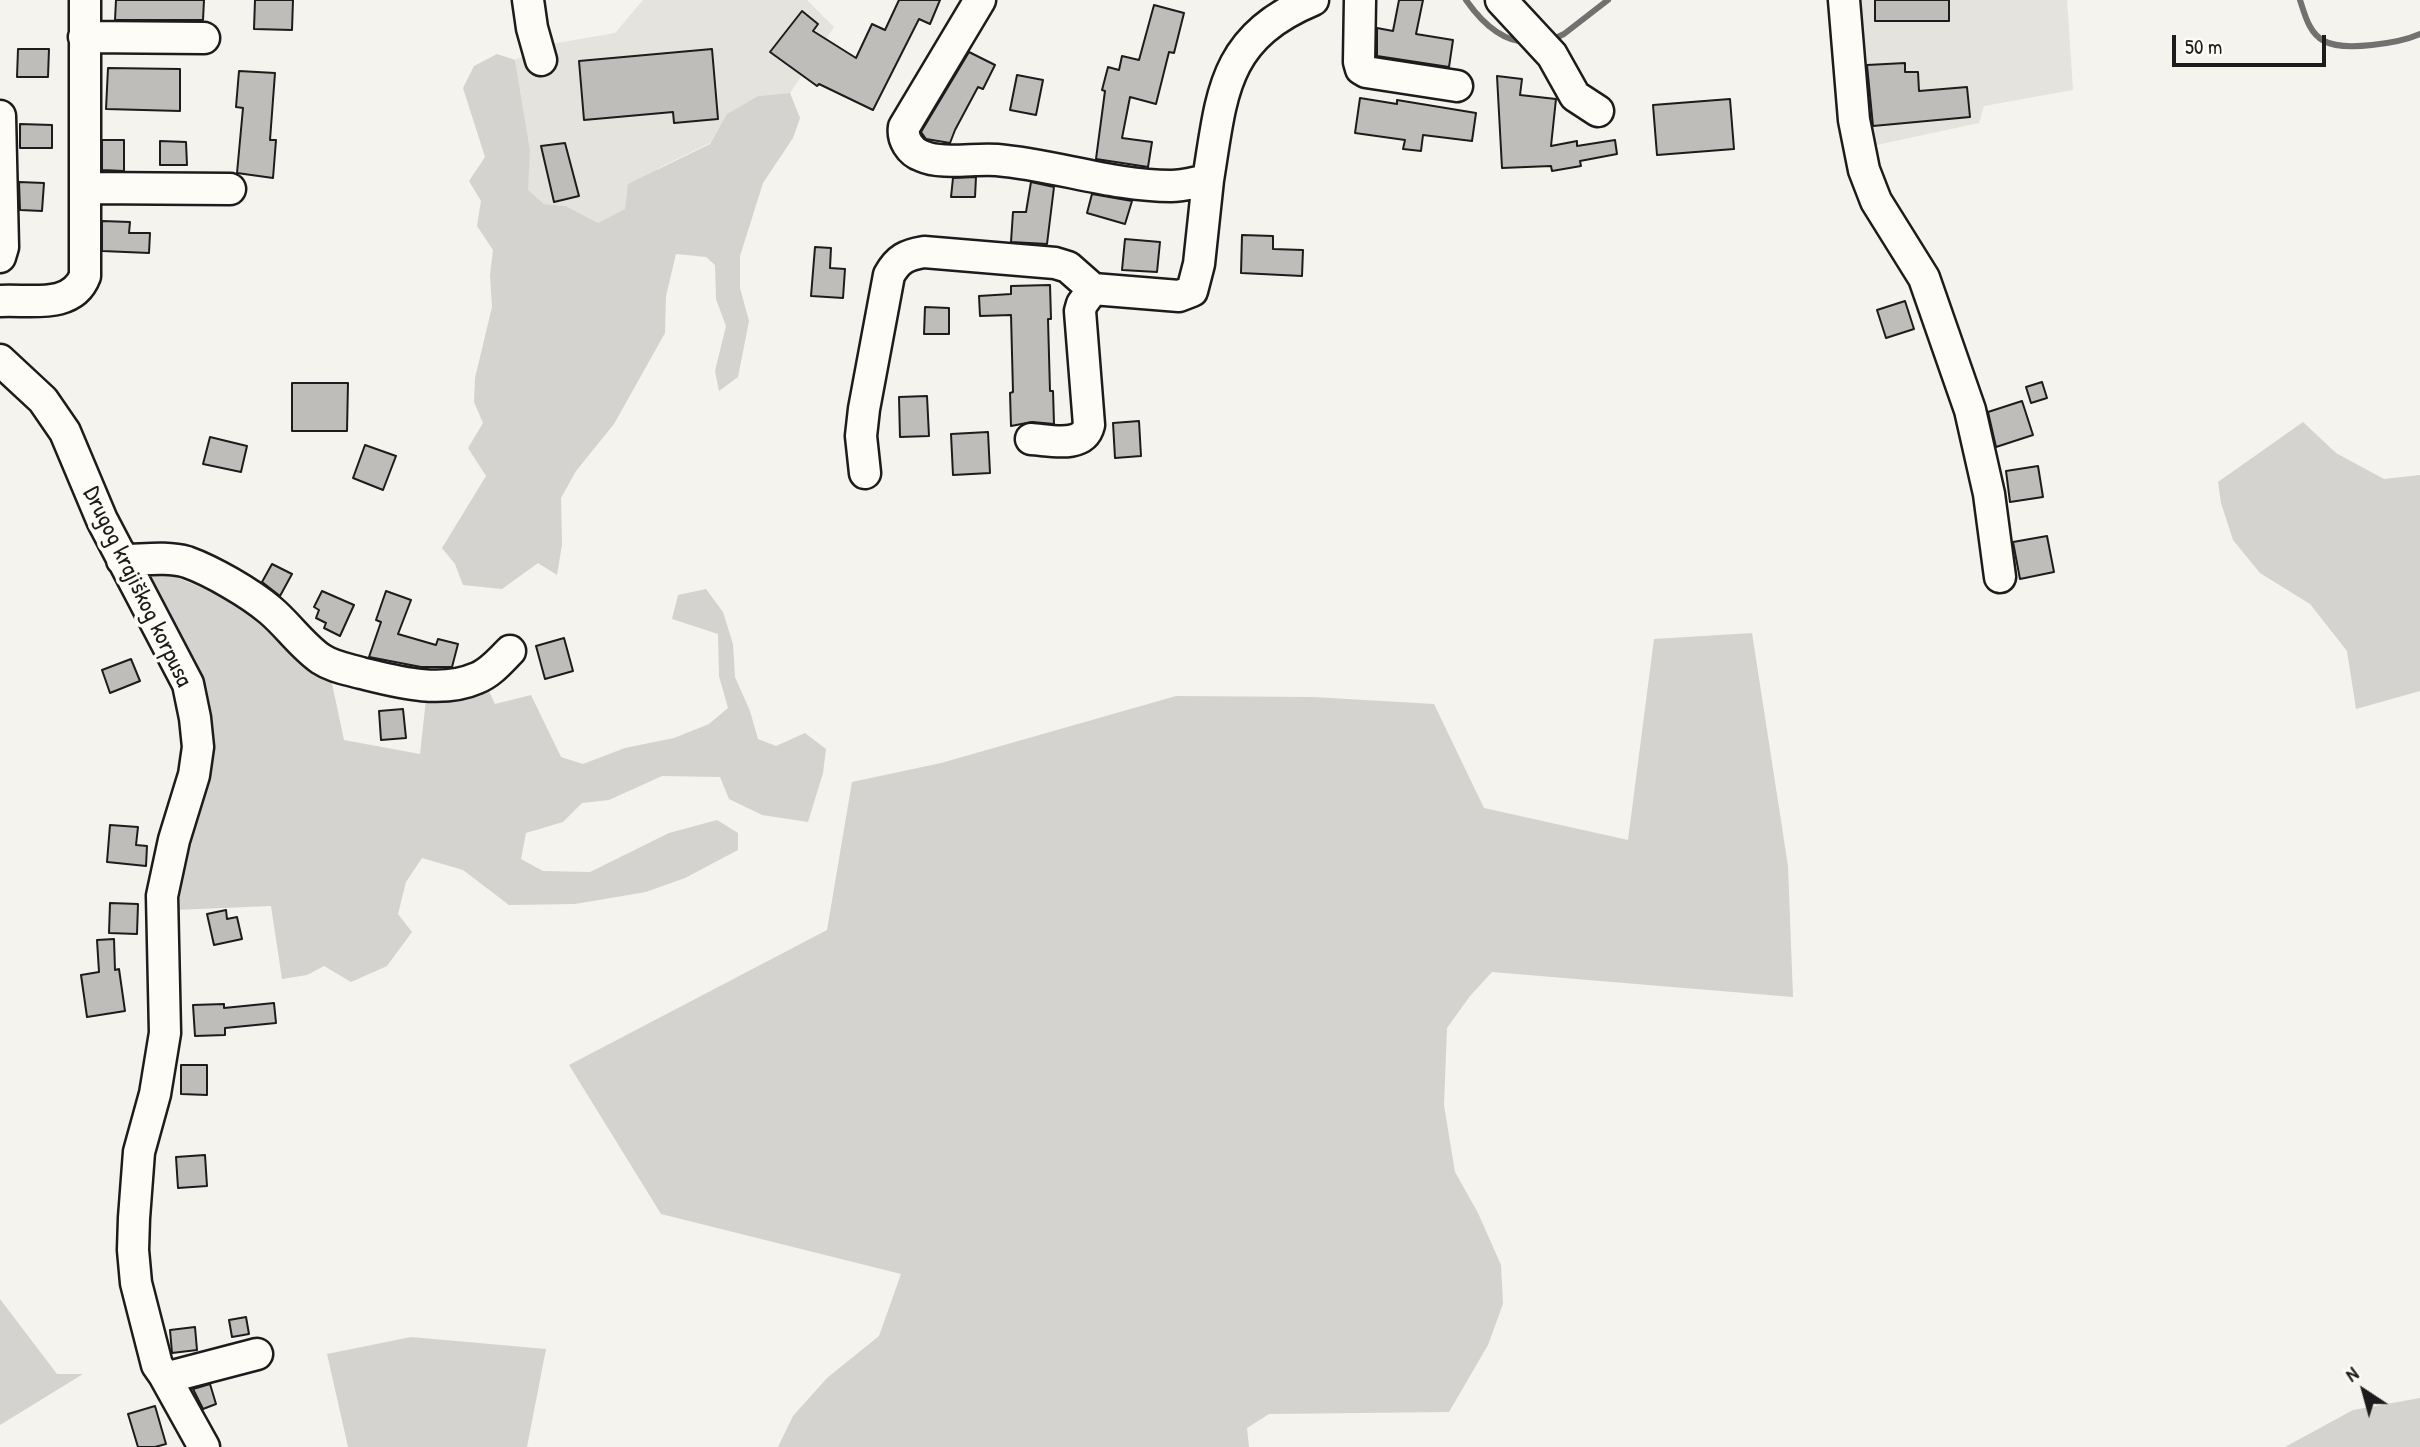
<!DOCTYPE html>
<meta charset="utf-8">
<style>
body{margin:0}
#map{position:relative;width:2420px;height:1447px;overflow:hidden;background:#f4f3ee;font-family:"Patrick Hand",sans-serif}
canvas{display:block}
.north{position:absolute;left:2329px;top:1356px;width:70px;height:70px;-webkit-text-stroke:5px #fdfcf7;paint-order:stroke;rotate:324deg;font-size:19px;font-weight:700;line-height:28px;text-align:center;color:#1c1c1c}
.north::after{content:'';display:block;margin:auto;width:24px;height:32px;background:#1c1c1c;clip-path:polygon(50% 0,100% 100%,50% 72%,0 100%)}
.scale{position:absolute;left:2172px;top:35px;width:154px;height:32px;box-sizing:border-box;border:4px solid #1c1c1c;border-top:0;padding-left:9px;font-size:21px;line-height:24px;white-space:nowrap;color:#1c1c1c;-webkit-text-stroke:5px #fdfcf7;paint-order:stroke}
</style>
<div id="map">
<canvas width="2420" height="1447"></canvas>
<div class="north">N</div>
<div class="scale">50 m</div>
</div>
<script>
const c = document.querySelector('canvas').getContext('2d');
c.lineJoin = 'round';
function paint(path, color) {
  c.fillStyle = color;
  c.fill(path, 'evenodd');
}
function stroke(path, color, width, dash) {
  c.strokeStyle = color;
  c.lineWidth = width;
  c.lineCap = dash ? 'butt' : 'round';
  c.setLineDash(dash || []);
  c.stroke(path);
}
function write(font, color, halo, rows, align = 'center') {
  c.font = font + ' "Patrick Hand",sans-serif';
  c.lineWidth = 7;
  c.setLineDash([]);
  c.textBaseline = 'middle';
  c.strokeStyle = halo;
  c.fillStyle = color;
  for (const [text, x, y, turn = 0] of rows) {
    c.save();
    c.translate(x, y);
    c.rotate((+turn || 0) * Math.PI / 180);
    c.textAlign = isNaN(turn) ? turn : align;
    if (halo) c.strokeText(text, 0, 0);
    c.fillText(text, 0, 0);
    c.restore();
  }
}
paint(new Path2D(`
 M643,0H807L834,27L790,93L758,96L728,114L710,143L659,168L626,209L598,223L566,206L544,204L527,190L530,150L515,60L551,44L615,33Z
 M1852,0H2067L2073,90L1984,106L1979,123L1867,147Z`), '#e4e3de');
paint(new Path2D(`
 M497,54L515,60L530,150L528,190L544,204L566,206L598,223L625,209L628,184L710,144L727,114L758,96L790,93L800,118L793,138L763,183L740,256V288L749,321L738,377L719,391L715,371L726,326L716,299L715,265L706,257L676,254L666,296L665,333L614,424L576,471L561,498L562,545L557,575L538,563L502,589L463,585L455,564L442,548L486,476L468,448L483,423L474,402L475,378L492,307L490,275L493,250L477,226L481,201L469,181L485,157L463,88L474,66Z
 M2303,422L2336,453L2384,479L2420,475V691L2356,709L2347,651L2310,604L2260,573L2233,540L2221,503L2218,482Z
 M161,571L237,602L330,674L344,740L420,754L426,699L488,689L495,704L531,695L561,757L583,764L625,748L674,738L709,724L728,708L719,676L718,634L672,619L678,595L706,589L723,612L733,644L735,677L750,711L758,739L776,746L805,733L826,749L823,773L808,822L762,815L729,799L720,777L662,776L609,800L582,803L563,822L526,833L521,859L543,871L590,872L669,833L717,820L738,833V850L685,878L646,892L575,904L509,905L463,870L422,858L406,882L398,914L412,932L387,966L351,982L324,966L307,975L282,979L271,906L175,910L176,887L203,775L145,572Z
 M1752,633L1788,866L1793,997L1492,972L1470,996L1447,1028L1444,1105L1455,1172L1478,1213L1501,1265L1503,1304L1488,1345L1449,1412L1269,1414L1247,1428L1249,1447H778L793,1416L827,1378L879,1336L901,1274L661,1214L569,1065L827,930L852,782L941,763L1176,696L1313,697L1434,704L1484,808L1628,840L1654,639Z
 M0,1299L57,1374H83L0,1425Z
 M411,1337L546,1349L527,1447H348L327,1354Z
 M2420,1398V1447H2285L2353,1410Z`), '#d4d3cf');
stroke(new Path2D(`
 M1466,0C1480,20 1501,42 1528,42
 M2300,0C2305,15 2309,33 2324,41C2344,52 2400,43 2420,34
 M1549,41L1564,34L1608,0`), '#72716f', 6);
const building = new Path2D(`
 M116,0H204L203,20H115Z
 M255,0H293L292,30L254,29Z
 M899,0H940L930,24L919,19L873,110L819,84L817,86L770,52L802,11L818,24L813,31L856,58L872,24L885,30Z
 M1399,0H1423L1416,34L1453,40L1449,67L1377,56V28L1393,31Z
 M1875,0H1949V21H1875Z
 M1154,5L1184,13L1174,53L1169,52L1156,104L1130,97L1122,138L1152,142L1148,167L1096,159L1105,91L1102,90L1108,67L1119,70L1122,56L1139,60Z
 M18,49H49L48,77H17Z
 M712,49L718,119L674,123L673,112L584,120L579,61Z
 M969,52L995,65L983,89L978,87L955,130L950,143L926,139L921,132Z
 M1905,63V72H1918L1919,91L1967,87L1970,117L1873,126L1867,65Z
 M108,68L180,69V111L106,109Z
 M239,71L275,73L270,140H276L273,178L237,173L243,108L236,107Z
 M1017,75L1043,80L1036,115L1010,110Z
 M1497,76L1522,79L1520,95L1556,99L1551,146L1577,141V146L1615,140L1617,154L1580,161L1581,166L1552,171L1551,166L1502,168Z
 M1360,98L1397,104V100L1476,113L1472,141L1423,135L1421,151L1403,149L1405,140L1355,133Z
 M1730,99L1734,149L1657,155L1653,105Z
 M20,124L52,125V148H20Z
 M102,140H124V171L102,170Z
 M160,141L186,142L187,165H160Z
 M565,143L579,196L554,202L541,146Z
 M976,177L975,197H951L953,178Z
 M19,182L44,183L42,211L20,210Z
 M1031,182L1054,187L1047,244L1011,242L1013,212H1026Z
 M1092,194L1132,201L1125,224L1087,213Z
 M102,221L130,222L129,233H150L149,253L102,251Z
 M1242,235L1273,236V249L1303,250L1302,276L1241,273Z
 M1125,239L1160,242L1157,272L1122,270Z
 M815,247L831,248L830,268L845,269L843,298L811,296Z
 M1050,285L1051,319H1048L1050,391H1053L1054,424L1032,422L1011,426L1010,393L1013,392L1011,315L980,316L979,296L1011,294V286Z
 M1905,301L1914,329L1886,338L1877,310Z
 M925,307L949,308V334H924Z
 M2042,382L2047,398L2031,403L2026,387Z
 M292,383H348L347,431H292Z
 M927,396L929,436L900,437L899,397Z
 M2022,401L2033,435L1996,447L1988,412Z
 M1139,421L1141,456L1115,458L1113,423Z
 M988,432L990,473L953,475L951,434Z
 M210,437L247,446L241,472L203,464Z
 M365,445L396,456L383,490L353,478Z
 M2038,466L2043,497L2010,502L2006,471Z
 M2047,536L2054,572L2020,579L2013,542Z
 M272,564L292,574L280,596L262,582Z
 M322,591L354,605L340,636L324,628L326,623L316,618L319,610L314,607Z
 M386,591L411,600L398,634L436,645L438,639L458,644L452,667H421L369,657L381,622L376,620Z
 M564,638L573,671L545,679L536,646Z
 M131,659L140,681L110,693L102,670Z
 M403,709L406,738L381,740L379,711Z
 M110,825L138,827L136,845L147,846L146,866L107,862Z
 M110,903L138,904L137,934L109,933Z
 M226,910L227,919L237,917L242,939L214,945L207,914Z
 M114,939L115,970L119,969L125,1011L87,1017L81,975L99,972L97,940Z
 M274,1003L276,1023L225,1028V1035L195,1036L193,1005L224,1004V1008Z
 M181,1065H207V1095L181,1094Z
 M205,1155L207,1186L178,1188L176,1157Z
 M246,1317L249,1334L232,1337L229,1320Z
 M195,1327L197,1350L172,1353L170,1330Z
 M210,1384L216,1404L203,1409L193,1389Z
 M155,1406L166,1444L155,1447H138L128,1414Z`);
paint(building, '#bebdba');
stroke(building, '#1c1c1c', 2);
const minor = new Path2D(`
 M528,0L532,28L541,60
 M980,0L904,127C902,139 910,152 922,156C942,165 975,158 997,160C1055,165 1113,186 1171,186C1184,186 1196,182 1208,180C1222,94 1222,38 1313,0
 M1360,0L1359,62L1361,69L1366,72L1457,86
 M1501,0L1552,55L1575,96L1598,111
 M1844,0L1854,120L1864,170L1876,201L1924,278L1970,410L1989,494L2000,577
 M84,37L204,38
 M0,116L3,247L0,257
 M86,188L230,189
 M0,301C29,299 72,310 85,276V0
 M0,360L43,400L65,432L102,520L188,684L195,718L198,747L194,775L174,840L162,896L165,1033L155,1094L139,1152L134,1218L133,1250L136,1283L157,1365L164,1375L169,1377L257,1354
 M1031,439C1050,440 1083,449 1089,425L1080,311L1082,304L1093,289L1179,296L1192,291L1199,264L1208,180
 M865,473L861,436L864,409L889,275C898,259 906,255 924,252L1055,263L1068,267L1093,289
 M122,560C143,560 166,556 187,562C212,571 250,593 270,610C288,625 302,646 321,659C333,667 347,669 361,673C398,682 441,694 477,678C490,673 500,661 510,651
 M164,1375L204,1447`);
stroke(minor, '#1c1c1c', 35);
stroke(minor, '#fdfcf7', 30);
write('24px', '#1c1c1c', '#fdfcf7', [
 ["Drugog krajiškog korpusa",137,587,64]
]);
</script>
